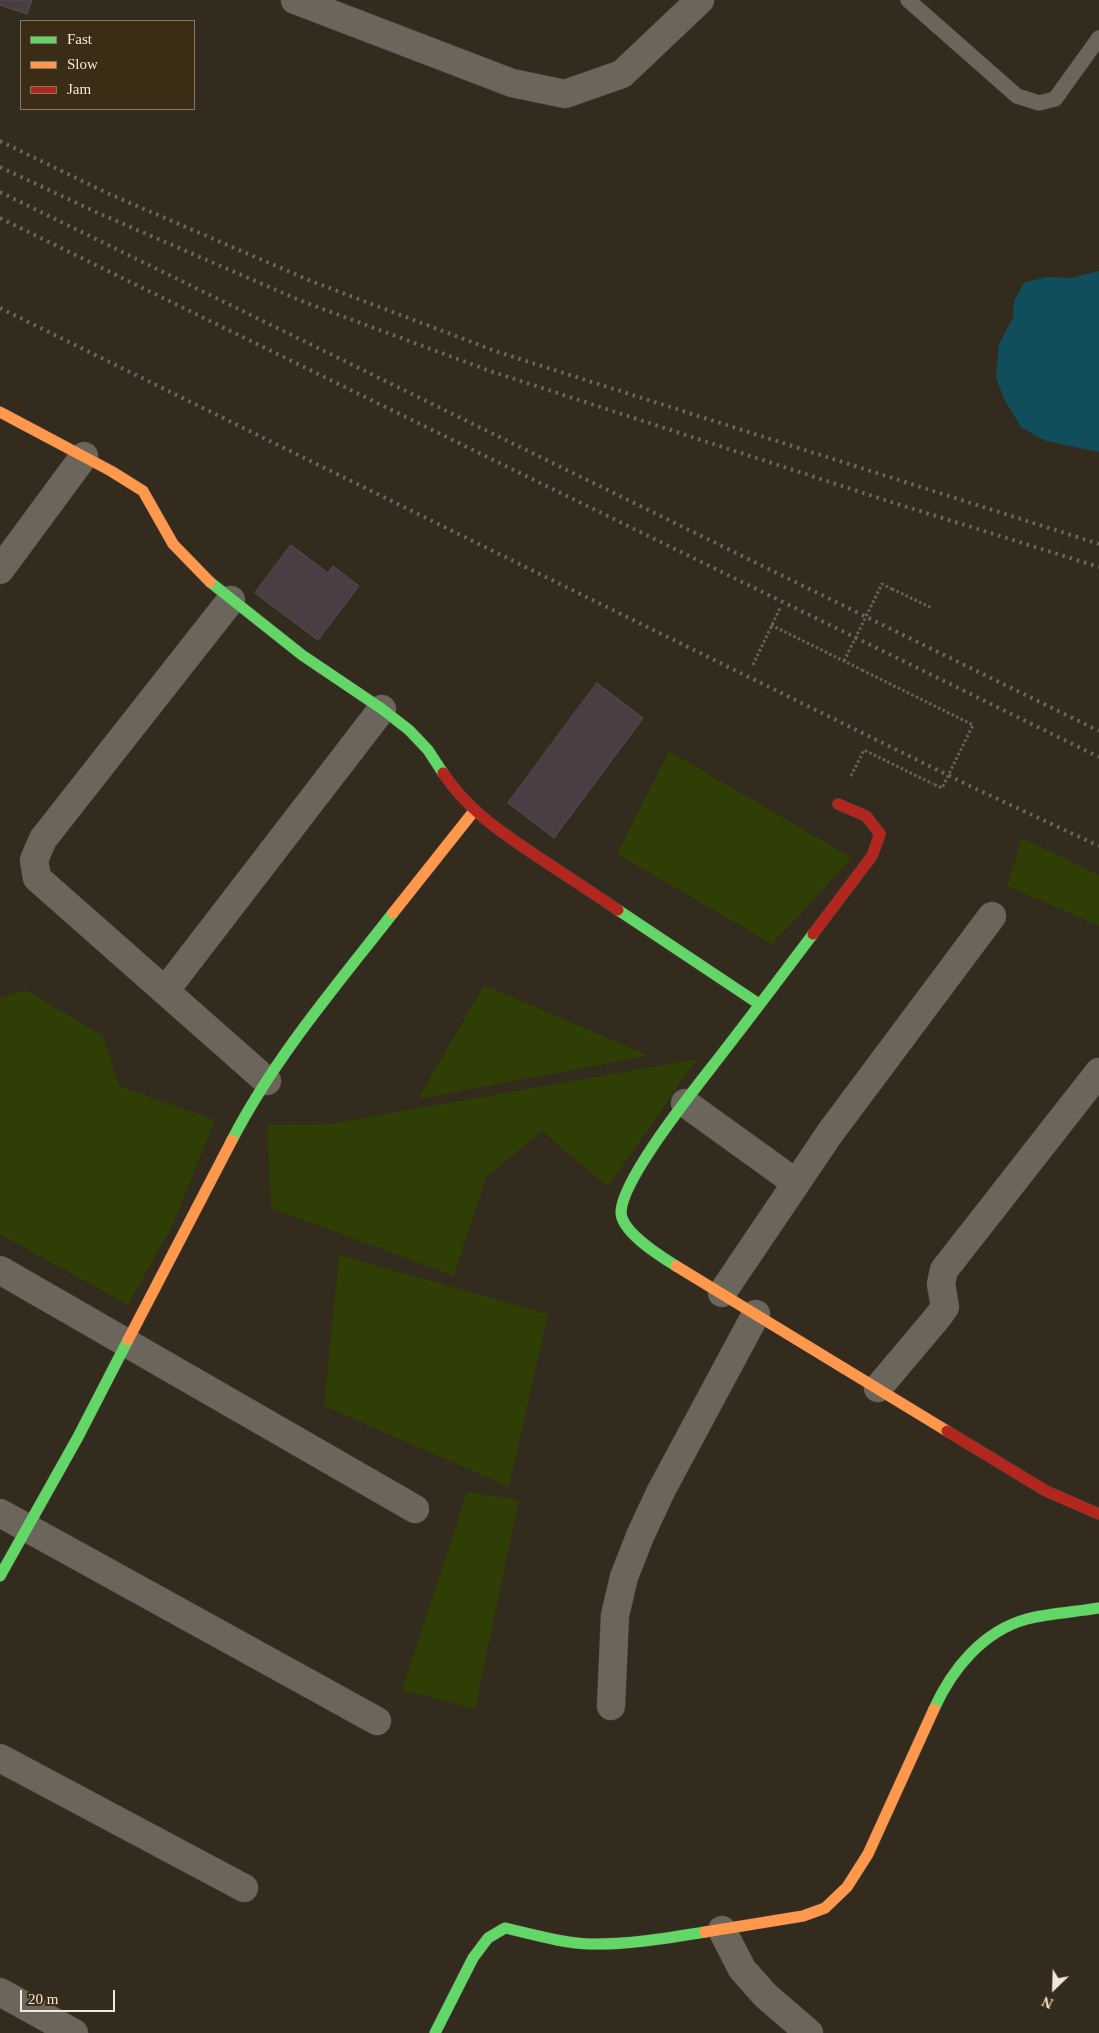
<!DOCTYPE html>
<style>
body{margin:0}
#map{position:relative;width:1099px;height:2033px;overflow:hidden;background:#332b1e;font-family:Georgia,serif}
canvas{display:block}
.legend{position:absolute;left:20px;top:20px;width:175px;height:90px;box-sizing:border-box;background:#3b2c16;border:1px solid #847764;margin:0;padding:6px 9px;list-style:none;font-size:15px;color:#f1e7da}
.legend li{display:flex;align-items:center;gap:10px;height:25px}
.legend b{width:25px;border:1px solid #847764}
.north{position:absolute;left:1029px;top:1963px;width:50px;height:50px;-webkit-text-stroke:4px #3b2c16;paint-order:stroke;rotate:204deg;font-size:14px;font-weight:700;line-height:20px;text-align:center;color:#f1e7da}
.north::after{content:'';display:block;margin:auto;width:18px;height:22px;background:#f1e7da;clip-path:polygon(50% 0,100% 100%,50% 72%,0 100%)}
.scale{position:absolute;left:20px;top:1990px;width:95px;height:22px;box-sizing:border-box;border:2px solid #f1e7da;border-top:0;padding-left:6px;font-size:15px;line-height:18px;white-space:nowrap;color:#f1e7da;-webkit-text-stroke:4px #3b2c16;paint-order:stroke}
</style>
<div id="map">
<canvas width="1099" height="2033"></canvas>
<ul class="legend">
<li><b style="height:6px;background:#63d668"></b>Fast</li>
<li><b style="height:6px;background:#ff974d"></b>Slow</li>
<li><b style="height:6px;background:#b3261e"></b>Jam</li>
</ul>
<div class="north">N</div>
<div class="scale">20 m</div>
</div>
<script>
const c = document.querySelector('canvas').getContext('2d');
c.lineJoin = 'round';
function paint(path, color) {
  c.fillStyle = color;
  c.fill(path, 'evenodd');
}
function stroke(path, color, width, dash) {
  c.strokeStyle = color;
  c.lineWidth = width;
  c.lineCap = dash ? 'butt' : 'round';
  c.setLineDash(dash || []);
  c.stroke(path);
}
paint(new Path2D(`
 M669,751L852,858L772,944L617,854Z
 M1022,838L1099,875V926L1007,886Z
 M484,985L647,1055V1056L418,1099Z
 M26,990L103,1036L119,1086L215,1120L172,1226L128,1305L0,1234V998Z
 M697,1059L608,1187L542,1131L486,1177L454,1276L271,1208L267,1125L330,1124Z
 M339,1255L548,1314L509,1487L324,1406Z
 M467,1492L519,1500L475,1709L402,1690Z`), '#2e3e05');
paint(new Path2D(`
 M1099,271V452L1046,441L1021,427L1004,399L996,378L999,344L1013,318L1014,301L1024,283L1046,277L1071,278Z`), '#114e5b');
const building = new Path2D(`
 M0,0H32L27,14L0,5Z
 M291,545L328,573L333,566L359,586L318,640L255,593Z
 M597,683L643,718L554,838L508,803Z`);
paint(building, '#4a3e44');
stroke(building, '#554f4d', 1);
const lane = new Path2D(`
 M908,0L1017,96L1039,103L1055,99L1099,38`);
const street = new Path2D(`
 M295,0L512,83L565,94L622,74L700,0
 M0,570L84,456
 M231,600L43,839L34,860L37,878L267,1081
 M165,991L382,709
 M685,1103L796,1183
 M0,1270L415,1509
 M722,1293L830,1133L992,916
 M878,1388L937,1318L945,1307L941,1284L944,1270L1099,1072
 M0,1513L377,1721
 M611,1706L615,1615L624,1577L640,1536L661,1491L756,1314
 M0,1758L244,1888
 M722,1930L742,1969L765,1995L809,2033
 M0,1992L74,2033`);
const fast = new Path2D(`
 M210,582L302,655L382,709L409,730L428,750L443,773
 M618,910L759,1004
 M232,1140C275,1057 336,986 393,913
 M676,1266C660,1256 621,1232 621,1212C622,1178 698,1085 721,1055C752,1015 783,974 813,934
 M0,1576L78,1437L128,1340
 M934,1709C952,1669 983,1631 1027,1619C1050,1613 1076,1612 1099,1608
 M435,2033L473,1958L488,1938L505,1928C532,1934 561,1943 589,1944C628,1945 667,1938 705,1932`);
const slow = new Path2D(`
 M0,412L111,471L143,491L173,544L210,582
 M393,913L474,811
 M676,1266L947,1431
 M128,1340L232,1140
 M705,1932L803,1916L825,1908L847,1887L868,1854L934,1709`);
const jam = new Path2D(`
 M443,773C470,813 503,833 541,859C567,876 593,893 618,910
 M813,934L872,856L880,834L866,816L838,804
 M947,1431L1046,1491L1099,1514`);
stroke(lane, '#4d453c', 16);
stroke(street, '#4d453c', 29);
stroke(fast, '#4d453c', 12);
stroke(slow, '#4d453c', 12);
stroke(jam, '#4d453c', 12);
stroke(new Path2D(`
 M892,589L932,608
 M771,625L862,670
 M753,665L780,608
 M851,776L864,750L933,784`), '#69625a', 3, [2.5, 2.5]);
stroke(lane, '#6b655c', 15);
stroke(street, '#6b655c', 28);
stroke(fast, '#63d668', 11);
stroke(slow, '#ff974d', 11);
stroke(jam, '#b3261e', 11);
stroke(new Path2D(`
 M0,141L107,193L311,281L498,352L1099,544
 M0,167L98,213L304,302L490,371L888,501L1099,567
 M0,192L1099,731
 M0,218L1099,757
 M0,308L974,788L1099,846`), '#6d665e', 4, [2.5, 5]);
stroke(new Path2D(`
 M844,661L882,584L892,589
 M862,670L973,725L942,788L933,784`), '#69625a', 3, [2.5, 2.5]);
</script>
